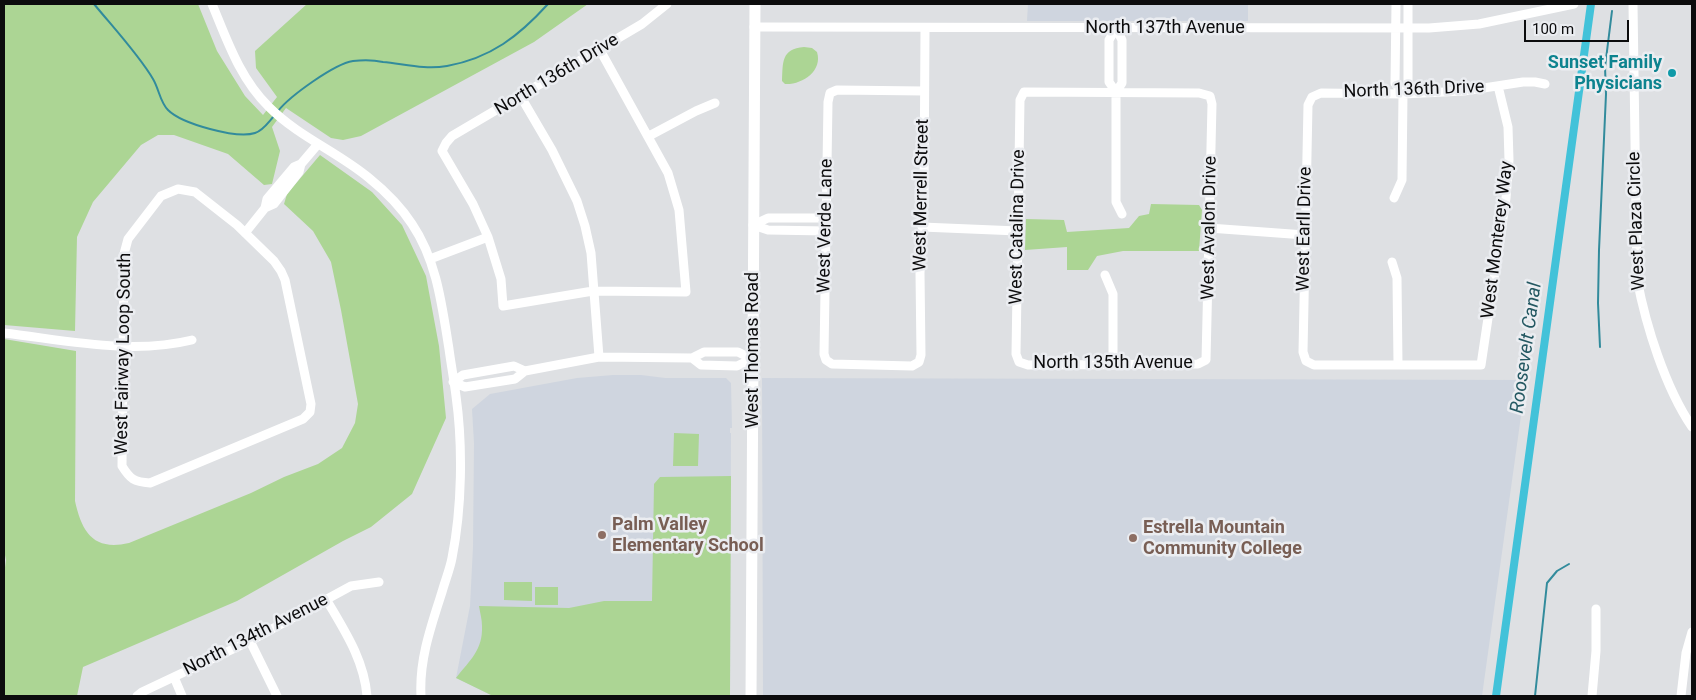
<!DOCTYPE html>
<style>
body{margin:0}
#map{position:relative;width:1696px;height:700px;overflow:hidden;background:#dee0e3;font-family:Roboto,sans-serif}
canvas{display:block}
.frame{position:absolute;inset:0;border:5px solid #0c0c0d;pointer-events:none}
.scale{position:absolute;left:1524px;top:20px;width:105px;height:22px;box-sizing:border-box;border:2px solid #0c0c0d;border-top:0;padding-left:6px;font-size:15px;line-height:18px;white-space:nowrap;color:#0c0c0d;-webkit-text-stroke:4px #ebedf1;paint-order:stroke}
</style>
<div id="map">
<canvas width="1696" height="700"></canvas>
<div class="frame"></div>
<div class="scale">100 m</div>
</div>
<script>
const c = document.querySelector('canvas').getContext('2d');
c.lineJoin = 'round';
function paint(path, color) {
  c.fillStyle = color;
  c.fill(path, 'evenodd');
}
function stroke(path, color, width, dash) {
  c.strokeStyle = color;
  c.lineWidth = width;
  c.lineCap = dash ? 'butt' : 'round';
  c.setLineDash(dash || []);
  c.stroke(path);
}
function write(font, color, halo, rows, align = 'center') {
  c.font = font + ' Roboto,sans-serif';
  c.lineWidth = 5;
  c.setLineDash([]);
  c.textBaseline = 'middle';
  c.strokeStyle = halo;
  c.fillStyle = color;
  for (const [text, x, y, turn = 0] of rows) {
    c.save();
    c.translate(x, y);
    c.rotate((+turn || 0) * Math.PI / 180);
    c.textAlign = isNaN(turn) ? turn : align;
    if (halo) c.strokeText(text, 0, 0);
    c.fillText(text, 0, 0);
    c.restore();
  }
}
paint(new Path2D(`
 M1028,4H1248V21H1027Z
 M613,375H641L665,378H726L731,383L732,428H730V433H731L730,696H493L456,678L470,606L473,547L474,443L472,409L490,394L577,378Z
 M762,378L1526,380L1482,696H763Z`), '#cfd5df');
paint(new Path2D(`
 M4,4H198L217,51L245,96L263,115L277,97L256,68L255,51L307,4H588L534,42L361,136L343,140L331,138L286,108L272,127L280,151L272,184L264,185L228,154L174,135H158L141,145L93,202L77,237L75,331L4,325Z
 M804,47L812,48L817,52C823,71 802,85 785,84L782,81C783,62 781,49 804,47Z
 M320,155L372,192L402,225L426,276L439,346L446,418L412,494L371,527L343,541L237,601L83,667L77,696H4V575L6,560L4,550V339L76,351L75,501C82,533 94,551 129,543L251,493L284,477L318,464L342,448L355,423L358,404L341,310L331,262L313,231L284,204L287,194Z
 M1151,204L1199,205L1202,210L1199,251H1123L1097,256L1088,270H1067V247L1025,250L1026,219L1064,220L1067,232L1129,228L1139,216L1149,214Z
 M674,433L699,434L698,466H673Z
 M731,476L730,696H493L456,678C470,660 483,650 482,626C482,619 480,613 479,606L569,608L604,601H652L654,484L660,477Z
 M504,582H532V601L504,600Z
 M535,587H558V605H535Z`), '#acd594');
stroke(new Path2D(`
 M94,4C112,26 139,55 153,79C159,89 160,102 168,110C182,124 237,139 255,133C264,130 269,121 275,115
 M278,111C290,96 334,64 353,61C362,60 374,60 383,62C404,64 425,70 447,66C491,58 519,36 548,4
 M1600,347L1598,303L1599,250L1606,94L1605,67L1612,11
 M1535,696L1547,583L1557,571L1569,564`), '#328b9c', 2);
stroke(new Path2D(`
 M1496,696L1591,4`), '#42c2d9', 8);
stroke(new Path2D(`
 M212,4C227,40 240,79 269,107C299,137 338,152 369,178C385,191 401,207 412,224C437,261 442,306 449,349C451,364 454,380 456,396C463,446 462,508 452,558C450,569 445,581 442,592C431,626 419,660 421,696
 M1396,4L1395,83L1403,94
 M1633,4L1637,279C1646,326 1665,387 1692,427
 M754,27L1429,28L1479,24L1574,4
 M1116,28L1122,40V83L1116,92V202L1122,214
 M1116,28L1109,40V82L1116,92
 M600,50L668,173L679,210L686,292L593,291L503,306L501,279L488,237L473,204L442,151L446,143L452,136L642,24L667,4
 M1498,86L1508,127L1509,160L1506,198L1481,365H1314L1306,361L1303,352L1308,105L1312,97L1321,93L1403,94L1464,91L1523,82H1535L1545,84
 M924,91L837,90L830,93L828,102L824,354L826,360L832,364L912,366L919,362L921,355L920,273L924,199L925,28
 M1024,92L1199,93L1210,96L1212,104L1206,360L1198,364L1028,365L1019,362L1016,354L1020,100Z
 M521,97L552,150L577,201L585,226L591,253L599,357
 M649,136L696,111L715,103
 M178,189L195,192L237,225L274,261L281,271L285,280L311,404L310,412L303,419L150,483C134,482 130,479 122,466L124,254L128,239L161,196Z
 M1394,198L1402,180L1403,94L1408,83V4
 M265,208L274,204L299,172L301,164L318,144
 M753,225L768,218H827
 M753,225L768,230L827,231
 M922,227L1018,231
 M1209,228L1305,235
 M245,233L265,208L267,199L294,167L301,164
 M430,259L488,237
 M1392,262L1397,278L1398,364
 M1105,275L1113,294V365
 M4,333C65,340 131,355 192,340
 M692,358L701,365L737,366L752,359
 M525,371L514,366L463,375L453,382L465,387L515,379L525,371L599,357L692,358L704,352H738L752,359
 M326,599C344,630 364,659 367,696
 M250,641L277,696
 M174,677L182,696
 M137,696L142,692L250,641L351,586L379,582
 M1592,696L1596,651V609
 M1681,696L1686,653L1692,632`), '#fff', 9);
stroke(new Path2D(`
 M751,696L755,4`), '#fff', 11);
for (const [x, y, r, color] of [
 [1672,73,5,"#0f9aa8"],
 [602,535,5,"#8d6e63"],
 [1133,538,5,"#8d6e63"]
]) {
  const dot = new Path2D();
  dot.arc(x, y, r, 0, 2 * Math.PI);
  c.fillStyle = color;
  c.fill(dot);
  stroke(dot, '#ebedf1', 2);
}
write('18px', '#0c0c0d', '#ebedf1', [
 ["North 137th Avenue",1165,28],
 ["North 136th Drive",557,75,-31],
 ["North 136th Drive",1414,90,-2],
 ["West Merrell Street",922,195,-89],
 ["West Plaza Circle",1637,221,-92],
 ["West Verde Lane",826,226,-89],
 ["West Catalina Drive",1018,227,-89],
 ["West Avalon Drive",1210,228,-89],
 ["West Earll Drive",1305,229,-89],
 ["West Monterey Way",1498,240,-83],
 ["West Thomas Road",753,350,-90],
 ["West Fairway Loop South",124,354,-89],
 ["North 135th Avenue",1113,363],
 ["North 134th Avenue",256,635,-27]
]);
write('bold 18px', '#0d838f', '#ebedf1', [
 ["Sunset Family",1662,63],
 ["Physicians",1662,84]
], 'right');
write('bold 18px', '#785e54', '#ebedf1', [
 ["Palm Valley",612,525],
 ["Elementary School",612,546],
 ["Estrella Mountain",1143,528],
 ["Community College",1143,549]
], 'left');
write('italic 19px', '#245862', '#ebedf1', [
 ["Roosevelt Canal",1527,348,-82]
]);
</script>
